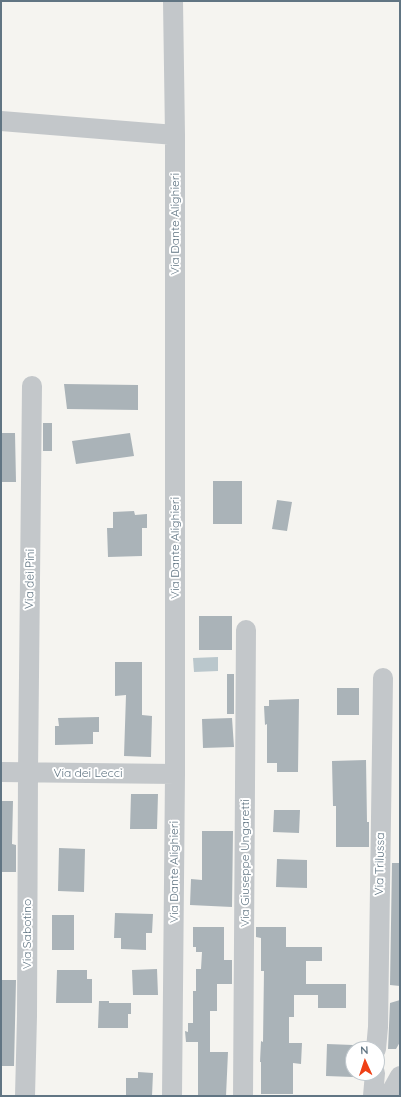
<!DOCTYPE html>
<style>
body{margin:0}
#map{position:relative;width:401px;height:1097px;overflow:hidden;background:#f5f4f0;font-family:Quicksand,sans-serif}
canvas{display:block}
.frame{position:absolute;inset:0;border:2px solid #617583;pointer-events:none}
.north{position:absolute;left:345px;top:1041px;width:40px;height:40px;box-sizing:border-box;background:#fff;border:1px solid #c0c8cd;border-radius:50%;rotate:357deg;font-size:11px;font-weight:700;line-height:16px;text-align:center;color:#617583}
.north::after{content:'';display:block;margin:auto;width:14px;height:18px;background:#ef4016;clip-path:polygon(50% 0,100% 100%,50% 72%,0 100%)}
</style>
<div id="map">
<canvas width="401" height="1097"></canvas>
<div class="frame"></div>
<div class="north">N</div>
</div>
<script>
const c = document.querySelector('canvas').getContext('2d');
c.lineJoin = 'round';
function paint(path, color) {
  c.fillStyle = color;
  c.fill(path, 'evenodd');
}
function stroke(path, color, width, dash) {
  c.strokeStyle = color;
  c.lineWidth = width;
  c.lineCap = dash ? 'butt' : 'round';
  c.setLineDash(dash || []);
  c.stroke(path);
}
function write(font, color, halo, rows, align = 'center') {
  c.font = font + ' Quicksand,sans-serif';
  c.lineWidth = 4;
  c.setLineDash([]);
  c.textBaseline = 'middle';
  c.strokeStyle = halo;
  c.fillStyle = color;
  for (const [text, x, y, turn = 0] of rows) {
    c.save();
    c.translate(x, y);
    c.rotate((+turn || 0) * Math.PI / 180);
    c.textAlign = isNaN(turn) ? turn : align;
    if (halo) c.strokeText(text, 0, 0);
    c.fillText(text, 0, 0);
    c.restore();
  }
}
paint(new Path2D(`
 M218,657V671L194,672L193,658Z`), '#bac7cc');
paint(new Path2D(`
 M64,384L138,385V410L67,409Z
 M43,423H52V451H43Z
 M1,433H15L16,482H1Z
 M130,433L134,456L76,464L72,441Z
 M213,481H242V524H213Z
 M277,500L292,502L287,531L272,529Z
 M134,511L135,515L147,514V528H142V556L108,557L107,528H113V512Z
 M199,616H232V650H199Z
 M115,662H142V715L152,716L151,757L124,756L126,695L115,696Z
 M227,674H234V714H227Z
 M337,688H359V715H337Z
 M299,699L298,772H277V763H267V724L265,725L264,706H269V700Z
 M99,717V732H93V744L55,745V726H59L58,718Z
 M232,718L234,747L203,748L202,719Z
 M366,760L367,822H369V847H336V806H333L332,761Z
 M131,794H158L157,829H130Z
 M1,801H13L12,844L16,845V872H1Z
 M274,810H300L299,833L273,832Z
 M202,831H233L232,907L190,905L191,879L202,880Z
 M59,848L85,849L84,892L58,891Z
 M277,859L307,860V888L276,887Z
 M392,863H400V986L390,985Z
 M115,913L153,914L152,933H146V950L121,949V938H114Z
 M52,915H74V950H52Z
 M193,927H224V960H232V984H217V1011H210V1052H228L226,1096H198V1042H186L185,1031L188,1032V1023H193V991H196V969H201L202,952H196V947H193Z
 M256,927H286V947H322V961H306V984H346V1008H318V995H294V1017H289V1043H302L301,1064L293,1063V1094H261V1062H260L261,1041L263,1042L264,971H261V938L256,937Z
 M157,969L158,995H133L132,970Z
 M57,970H87V979H92V1003H56Z
 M1,980H16L14,1066H1Z
 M400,1000V1042L396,1049H388L390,1003Z
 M99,1001H109V1003H131V1014H128V1028H98Z
 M327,1044L353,1045V1077L326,1076Z
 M138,1072L153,1073L152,1096H126V1078H138Z`), '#aab3b8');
stroke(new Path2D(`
 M1,121L175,135
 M1,772L175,774
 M376,1049L378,1027L383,678
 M25,1096L27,1016L28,772L32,386
 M172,1096L175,774V135L173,1
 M243,1096L246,630
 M373,1096L375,1073
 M389,1096L400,1076`), '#c3c7ca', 20);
write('12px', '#617583', '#fff', [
 ["Via Dante Alighieri",175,224,-90],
 ["Via Dante Alighieri",175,548,-90],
 ["Via dei Pini",30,579,-89],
 ["Via dei Lecci",88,773],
 ["Via Giuseppe Ungaretti",245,863,-90],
 ["Via Trilussa",380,864,-89],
 ["Via Dante Alighieri",174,872,-90],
 ["Via Sabotino",27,934,-90]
]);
</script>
